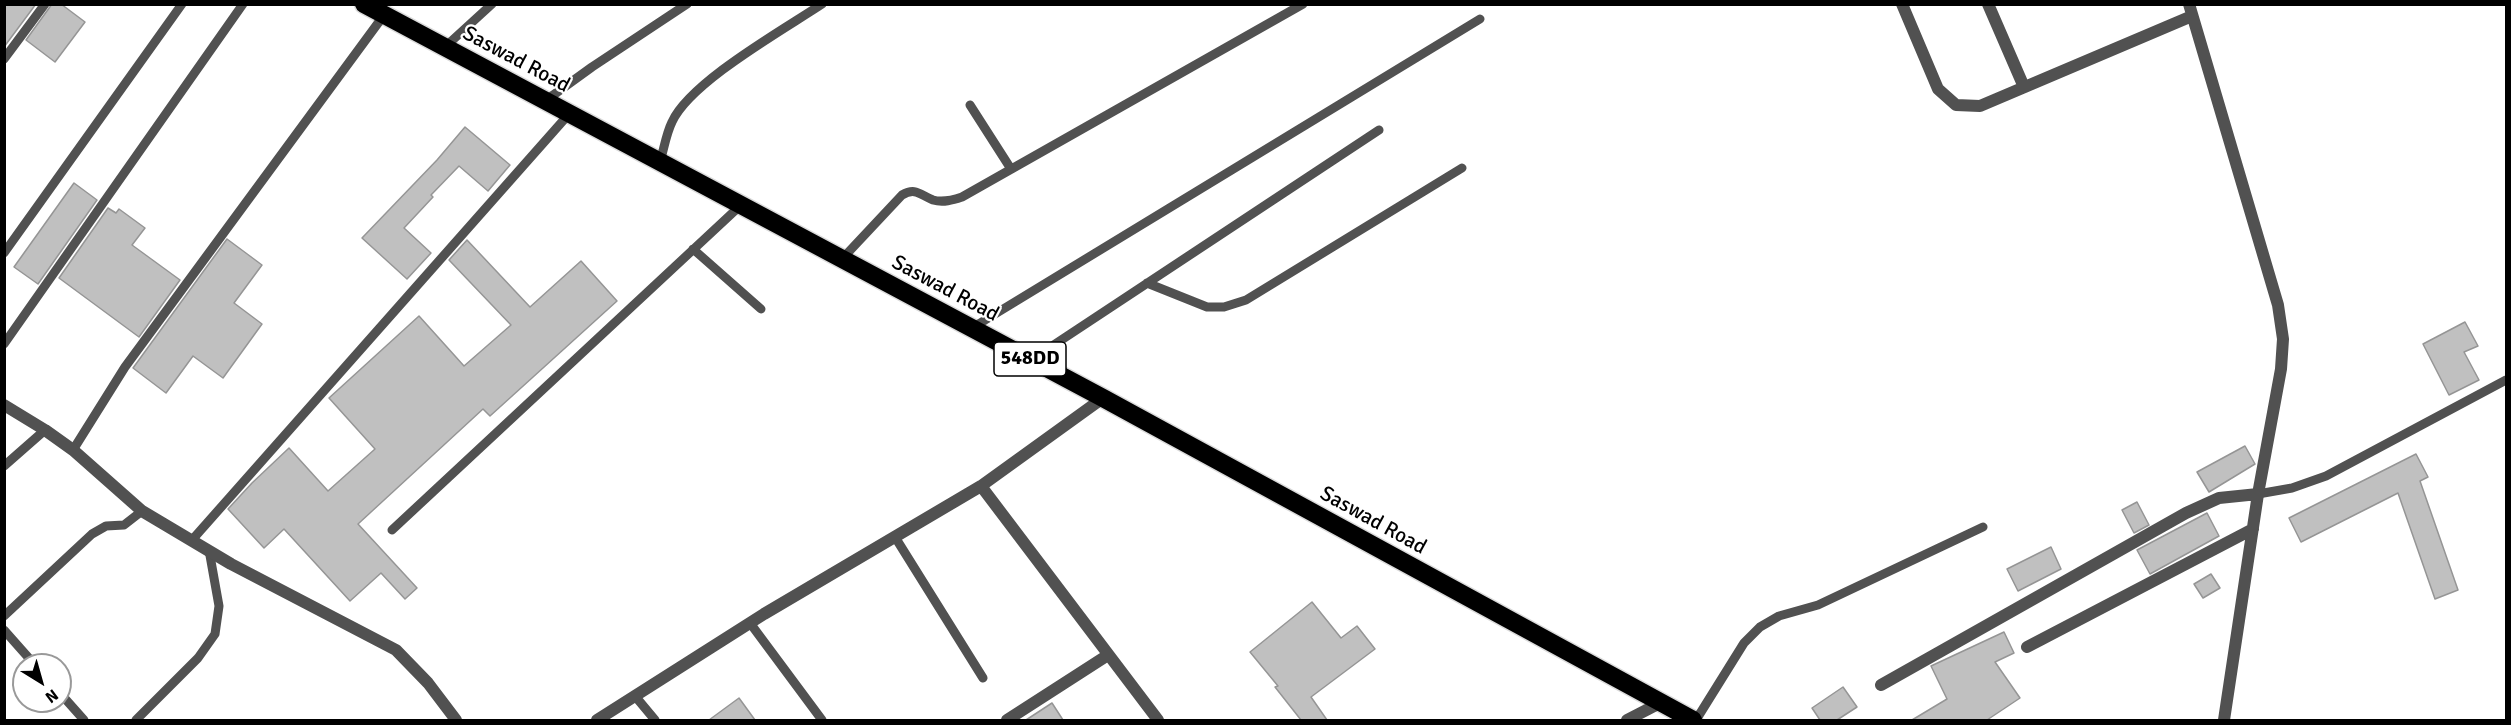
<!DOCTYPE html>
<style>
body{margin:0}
#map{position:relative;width:2511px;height:725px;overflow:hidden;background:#fff;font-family:Signika,sans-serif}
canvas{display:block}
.frame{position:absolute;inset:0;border:6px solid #000;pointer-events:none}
.north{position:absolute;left:12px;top:653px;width:60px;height:60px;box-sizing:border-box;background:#fff;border:2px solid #999;border-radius:50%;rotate:143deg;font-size:16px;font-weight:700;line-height:24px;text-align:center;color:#000}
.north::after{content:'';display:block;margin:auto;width:21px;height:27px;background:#000;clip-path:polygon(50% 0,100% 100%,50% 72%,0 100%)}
</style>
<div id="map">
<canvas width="2511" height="725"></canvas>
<div class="frame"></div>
<div class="north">N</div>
</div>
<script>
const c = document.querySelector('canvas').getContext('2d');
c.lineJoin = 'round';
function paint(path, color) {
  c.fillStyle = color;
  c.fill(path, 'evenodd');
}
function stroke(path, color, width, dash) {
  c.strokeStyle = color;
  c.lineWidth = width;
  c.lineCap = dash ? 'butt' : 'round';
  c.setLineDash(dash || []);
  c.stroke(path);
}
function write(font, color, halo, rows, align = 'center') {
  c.font = font + ' Signika,sans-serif';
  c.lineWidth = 4.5;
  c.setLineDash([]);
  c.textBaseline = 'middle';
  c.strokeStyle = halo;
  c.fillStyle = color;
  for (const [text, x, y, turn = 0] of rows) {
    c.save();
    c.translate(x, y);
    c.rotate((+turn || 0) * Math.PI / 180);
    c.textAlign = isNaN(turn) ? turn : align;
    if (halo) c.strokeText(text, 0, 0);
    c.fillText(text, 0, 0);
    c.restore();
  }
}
const building = new Path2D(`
 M4,4H36L4,47Z
 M52,4H61L85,22L55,62L26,40Z
 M465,127L510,165L488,191L459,166L431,195L433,197L404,228L431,253L407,279L362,238L437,160Z
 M74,183L97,200L38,284L14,267Z
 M108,208L116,213L119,209L145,228L132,245L180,280L139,337L59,278Z
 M227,239L262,265L234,303L262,324L223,378L193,356L166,393L133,368Z
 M467,240L530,307L581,261L617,301L490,416L483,409L358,524L417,588L405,599L381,573L350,601L284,529L264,548L228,509L252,483L289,448L328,491L375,449L329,398L419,316L464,366L511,325L449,260Z
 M2465,322L2478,346L2464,352L2479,380L2449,395L2423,344Z
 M2245,446L2255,464L2209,492L2197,472Z
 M2416,454L2428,477L2420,481L2458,590L2435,599L2398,493L2301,542L2289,518Z
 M2137,502L2149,525L2134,533L2122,510Z
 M2207,513L2219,536L2150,574L2137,550Z
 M2051,547L2061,569L2018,591L2007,569Z
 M2211,574L2220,588L2203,598L2194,584Z
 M1312,602L1341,638L1357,626L1375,649L1311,697L1327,720H1301L1275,687L1278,686L1250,652Z
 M2004,632L2014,653L1995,662L2020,698L1987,720H1912L1947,699L1931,666Z
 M1843,687L1857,707L1837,720H1820L1812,708Z
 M739,698L755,720H709Z
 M1052,703L1063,720H1026Z`);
paint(building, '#c0c0c0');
stroke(building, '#959595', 1.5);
const highway = new Path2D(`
 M364,4L1103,398L1693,720`);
stroke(highway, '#dbdbdb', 21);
stroke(new Path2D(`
 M445,47L492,4
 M4,59L45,4
 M545,101L592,67L687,4
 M970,105L1011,169
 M660,162C664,149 666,134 672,122C690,82 783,30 822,4
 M693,249L761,309
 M4,253L182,4
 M842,259L902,195C916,187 920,195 933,200C943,203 953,200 962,197L1303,4
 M1147,283L1207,307H1224L1246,300L1462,168
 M972,328L1480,19
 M4,344L243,4
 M1031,360L1379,130
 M73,450L125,367L384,15
 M4,466L45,430
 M2258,494L2292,488L2326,476L2506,380
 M392,530L741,205
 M895,537L983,678
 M192,540L569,114
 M4,616L92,534L106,526L124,525L142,511
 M750,623L822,720
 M4,630L35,665
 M60,693L84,720
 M635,696L655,720
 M136,720L198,658L215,634L219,606L209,550
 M1696,720L1744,643L1760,627L1779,616L1818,605L1983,527`), '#515151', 9);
stroke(new Path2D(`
 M1902,4L1938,89L1956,105L1980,106L2192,16
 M1988,4L2024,87
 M2189,4L2278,305L2283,339L2281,369L2258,494L2224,720
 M4,405L45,430L73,450L142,511L231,564L396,650L428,683L456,720
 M981,486L1158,720
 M2027,647L2253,529
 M1881,685L2186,513L2219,498L2258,494
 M597,720L764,614L981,486L1103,398
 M1007,720L1108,655
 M1627,720L1660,703`), '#515151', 12);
stroke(highway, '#000', 18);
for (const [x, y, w] of [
 [1030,359,72]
]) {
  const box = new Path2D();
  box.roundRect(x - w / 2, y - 17, w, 34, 4.5);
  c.fillStyle = '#fff';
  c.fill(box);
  stroke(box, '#000', 1.5);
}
write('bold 20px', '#000', null, [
 ["548DD",1030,359]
]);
write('21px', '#000', '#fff', [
 ["Saswad Road",516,60,28],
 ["Saswad Road",945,289,28],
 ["Saswad Road",1373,521,29]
]);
</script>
